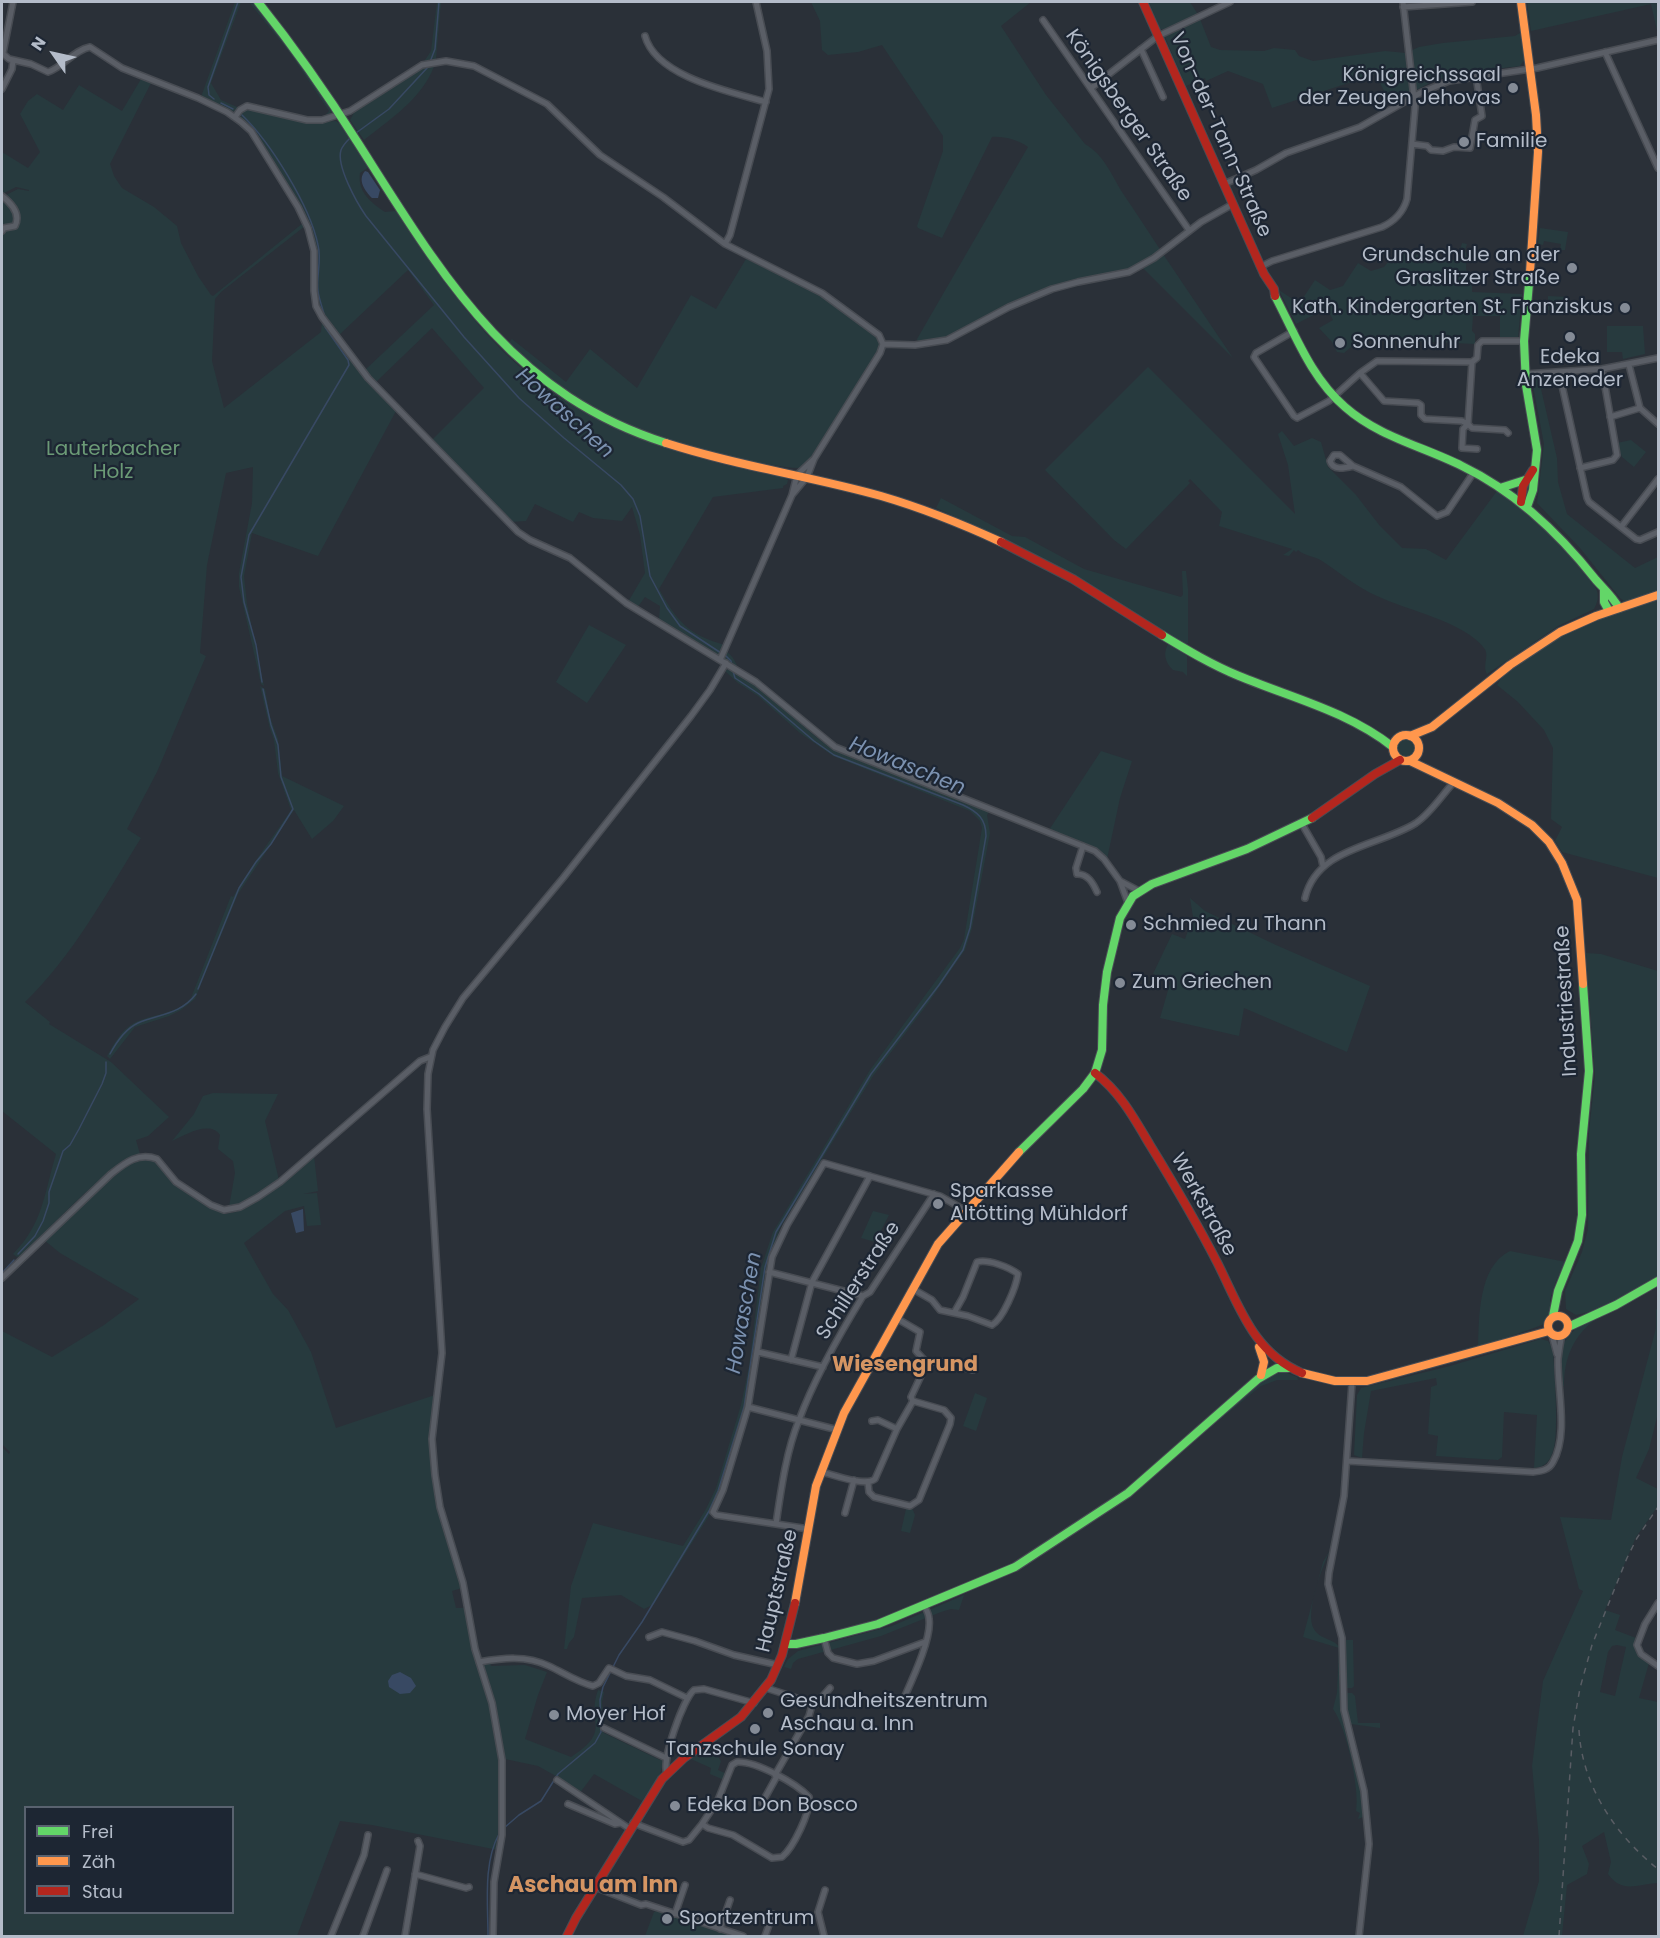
<!DOCTYPE html>
<meta charset="utf-8">
<style>
body{margin:0}
#map{position:relative;width:1660px;height:1938px;overflow:hidden;background:#2a3038;font-family:Poppins,sans-serif}
canvas{display:block}
.frame{position:absolute;inset:0;border:3px solid #b4bcc9;pointer-events:none}
.legend{position:absolute;left:24px;top:1806px;width:210px;height:108px;box-sizing:border-box;background:#1d2633;border:2px solid #59626f;margin:0;padding:8px 10px;list-style:none;font-size:18px;color:#b4bcc9}
.legend li{display:flex;align-items:center;gap:12px;height:30px}
.legend b{width:30px;border:2px solid #59626f}
.north{position:absolute;left:24px;top:24px;width:60px;height:60px;-webkit-text-stroke:4px #1d2633;paint-order:stroke;rotate:304deg;font-size:16px;font-weight:700;line-height:24px;text-align:center;color:#b4bcc9}
.north::after{content:'';display:block;margin:auto;width:21px;height:27px;background:#b4bcc9;clip-path:polygon(50% 0,100% 100%,50% 72%,0 100%)}
</style>
<div id="map">
<canvas width="1660" height="1938"></canvas>
<div class="frame"></div>
<ul class="legend">
<li><b style="height:8px;background:#63d668"></b>Frei</li>
<li><b style="height:8px;background:#ff974d"></b>Zäh</li>
<li><b style="height:8px;background:#b3261e"></b>Stau</li>
</ul>
<div class="north">N</div>
</div>
<script>
const c = document.querySelector('canvas').getContext('2d');
c.lineJoin = 'round';
function paint(path, color) {
  c.fillStyle = color;
  c.fill(path, 'evenodd');
}
function stroke(path, color, width, dash) {
  c.strokeStyle = color;
  c.lineWidth = width;
  c.lineCap = dash ? 'butt' : 'round';
  c.setLineDash(dash || []);
  c.stroke(path);
}
function write(font, color, halo, rows, align = 'center') {
  c.font = font + ' Poppins,sans-serif';
  c.lineWidth = 4.5;
  c.setLineDash([]);
  c.textBaseline = 'middle';
  c.strokeStyle = halo;
  c.fillStyle = color;
  for (const [text, x, y, turn = 0] of rows) {
    c.save();
    c.translate(x, y);
    c.rotate((+turn || 0) * Math.PI / 180);
    c.textAlign = isNaN(turn) ? turn : align;
    if (halo) c.strokeText(text, 0, 0);
    c.fillText(text, 0, 0);
    c.restore();
  }
}
paint(new Path2D(`
 M235,2H241L211,83L221,100L237,107L238,109L234,112L201,97Z
 M249,2H253L297,58L329,107L331,112L330,115L323,118L329,111L290,53Z
 M437,2H441L436,59L423,63L431,51Z
 M811,2H1031L1001,26L1046,95L1085,144C1104,155 1111,174 1122,192C1135,211 1148,231 1161,251L1128,271L1078,280L1010,304L951,337L918,343L917,339L1028,147C1019,140 1003,136 992,137L942,238L918,228L917,226L943,151V136L882,45L858,52L828,55L822,50L820,21Z
 M1149,2H1190L1199,16L1171,29H1160Z
 M1527,2H1658V35L1651,4L1531,31Z
 M1200,19L1211,47L1220,50L1264,51L1274,48L1295,50L1299,56L1313,61L1385,51L1406,53L1419,47L1443,43L1515,36L1520,33L1524,60L1520,66C1491,70 1459,70 1432,82C1418,88 1404,98 1391,106L1376,74L1272,108L1263,84L1228,71L1206,81L1205,78L1186,86L1165,37L1166,34Z
 M434,66C423,98 389,120 364,140L350,120L355,111L422,68Z
 M141,79L151,83L110,164L114,176L122,188L154,207L177,226L181,243L198,276L211,295L213,296L303,223L305,226L221,292L215,299L212,361L224,408L321,332L322,321L373,386L396,411L318,556L252,533L244,576L247,604L264,686L261,684L239,587V573L252,503L253,467L226,473L207,565L200,653L206,656L157,772L127,829L141,838C106,894 73,956 25,1002L50,1022L49,1024L111,1062L169,1117L148,1136L136,1140L140,1154C112,1160 46,1232 23,1255L17,1257L13,1254C43,1224 44,1194 56,1154L2,1111V233L4,229L14,228L18,219L4,196L18,189L29,191V190L16,187L2,194V152L28,168L40,152L20,114L28,101L37,94L63,110L79,85L122,111Z
 M244,109L322,122L336,121L340,124L369,167L360,173C357,191 371,203 385,212L395,211L399,214C432,264 466,316 510,358C587,430 682,458 782,477L788,480L787,484L783,486V488L713,497L659,589C677,621 688,635 725,645L723,651C731,652 735,661 738,668L659,620L660,606L645,597L637,608L628,602L645,573L640,535L632,507L622,521L593,518L579,512L573,522L535,504L526,521L509,522L431,441L484,388L432,328L375,383L365,370L434,305L408,270L338,336L321,313L319,304L316,287L315,243L309,223L260,140L241,120V113Z
 M2,197L13,209L15,224L2,228Z
 M1540,228L1568,232L1565,250H1560L1561,244L1544,241L1543,245L1538,244Z
 M1462,243L1467,244L1465,251L1468,257C1465,267 1465,272 1472,279V292L1522,294L1518,338H1500V316H1473L1472,331L1475,334V344L1387,340L1380,337L1364,336L1344,353L1337,352L1332,342L1319,328L1333,320L1327,308L1296,324L1279,290L1294,300L1303,298L1315,280L1330,290L1343,286L1358,263L1371,271L1384,267L1396,252L1455,260L1459,254Z
 M1163,254L1233,358L1143,268Z
 M746,259L820,294L877,337L881,344L878,353L821,442L811,457L799,468C781,468 762,462 745,460C675,448 606,423 549,380C535,369 521,356 507,344L512,339L566,382L590,349L637,388L691,295L716,309Z
 M1548,296L1568,297V310H1548Z
 M1607,326H1643L1645,354L1623,359L1622,352H1607Z
 M1148,367L1295,514L1288,465L1278,434L1282,431L1294,446L1312,438L1321,442L1328,467L1356,495L1380,526L1402,548L1426,549L1446,560L1497,491C1523,511 1588,561 1597,591C1599,598 1597,603 1594,609L1558,626L1487,674C1482,665 1490,655 1484,648C1465,622 1406,610 1377,596C1357,587 1340,573 1322,561C1315,556 1304,556 1298,550L1296,552L1294,550L1289,556L1283,555L1292,549L1219,526L1222,512L1190,479L1188,481L1190,483L1126,549L1114,540L1045,470Z
 M1555,376L1558,384L1541,389L1557,458L1558,482L1567,514L1635,568L1658,557V593L1627,603L1620,598L1580,548L1537,503L1544,444L1533,386C1535,375 1545,377 1555,376Z
 M1631,440L1646,452L1634,467L1622,457L1617,443Z
 M941,498L1012,536L1025,537L1084,569L1181,597L1183,595L1182,571H1186L1188,589V643L1184,645L1026,550L936,508Z
 M1658,597V878L1562,852L1555,841L1562,827L1551,819L1553,748L1544,730L1518,702L1497,685C1504,672 1514,665 1527,657C1567,628 1612,614 1658,597Z
 M589,625L626,645L587,703L556,682Z
 M1169,642L1187,656V676L1183,672L1173,670C1164,661 1163,653 1169,642Z
 M729,669C772,686 798,728 836,751L989,812L987,815L990,833L972,928L965,950L929,1002L873,1076L780,1228L766,1271L746,1407L720,1491L710,1514L654,1604L644,1609L621,1595L582,1598L574,1637L569,1643L567,1649H564L571,1586L593,1523L683,1546L706,1509L716,1488L741,1405L749,1366L761,1268L773,1232L870,1070L960,948L964,939L982,828L980,821L970,811L833,756L800,733L758,696L738,683L725,671Z
 M260,686L265,689L270,717L278,739L282,776L344,806L333,821L312,839L294,810L238,894L195,999L181,1010L169,1016L135,1027L110,1059L107,1056C114,1044 121,1030 134,1023C154,1013 176,1015 191,998L231,896L233,897C250,866 272,839 291,810L278,773L274,740L270,729Z
 M1396 748a10 10 0 1 1 20 0a10 10 0 1 1-20 0Z
 M1101,751L1132,761L1120,798L1107,859L1049,830Z
 M1190,898L1205,911L1276,945L1370,986L1347,1052L1244,1008L1239,1036L1160,1018L1171,980L1153,974L1172,934L1185,939L1193,917Z
 M1586,953L1601,954L1658,971V1279L1598,1310L1576,1315L1566,1309L1565,1291L1582,1252L1588,1229L1589,1132L1595,1076Z
 M213,1093L278,1094L265,1121L279,1180L242,1204L229,1207L235,1173L233,1161L218,1149L220,1135C210,1120 185,1135 172,1141L194,1114L203,1096Z
 M314,1156L318,1191L303,1194L317,1193L321,1225L307,1226L304,1206L285,1211L244,1243L273,1294L288,1310L311,1352L336,1428L435,1395L430,1439L439,1512L462,1588L452,1591L456,1608H466L490,1705L501,1772L498,1850L372,1825L340,1821L297,1936H2V1447L9,1454L10,1452L2,1444V1331L52,1357L104,1325L139,1299L60,1253L44,1240C64,1220 116,1163 142,1159C146,1158 151,1160 155,1161L173,1182L225,1214L236,1212L268,1194ZM26,1808H232V1912H26Z
 M873,1211L889,1215L875,1242L861,1238Z
 M1510,1251L1566,1262L1556,1281L1550,1299L1551,1313L1542,1325L1478,1348C1479,1318 1478,1266 1510,1251Z
 M1656,1309L1658,1310V1413L1649,1449L1636,1478L1658,1489V1506L1636,1537L1605,1610L1620,1615L1615,1630L1636,1638V1649L1649,1663L1639,1698L1658,1702V1883C1637,1884 1622,1894 1608,1874L1611,1862L1604,1832L1582,1846L1589,1864L1587,1874L1567,1885L1562,1936H1523L1539,1881V1840L1532,1766L1543,1681L1583,1591L1579,1589L1560,1517L1611,1520L1622,1457L1656,1328ZM1617,1645L1626,1647L1615,1696L1600,1692L1608,1652L1612,1646Z
 M1595,1320C1573,1336 1564,1359 1564,1386H1562L1561,1346L1576,1328Z
 M1541,1339L1548,1341L1553,1349C1554,1371 1560,1438 1552,1454C1549,1463 1543,1467 1534,1468L1537,1415L1504,1412L1502,1457L1498,1460L1436,1456L1438,1436L1428,1434L1431,1387L1437,1385L1436,1378L1371,1391L1364,1433L1362,1458L1354,1455L1357,1395L1361,1388L1450,1366Z
 M1282,1371L1297,1377L1298,1380H1277L1261,1386L1181,1451L1265,1377L1274,1372Z
 M975,1393L987,1398L976,1431L963,1426Z
 M912,1508L915,1515L910,1533L901,1531L906,1509Z
 M1332,1547C1323,1563 1304,1614 1314,1629C1320,1640 1334,1638 1340,1648L1339,1679L1341,1710L1362,1791L1363,1817L1358,1819L1360,1813L1356,1811C1360,1790 1346,1726 1333,1709L1337,1693L1339,1648L1303,1637L1323,1562Z
 M964,1595L959,1610L951,1609L941,1612L881,1636L798,1659L793,1663L791,1669L784,1667L788,1659L798,1651L892,1626Z
 M1345,1640H1353L1354,1686L1352,1688H1346L1344,1686Z
 M490,1661L491,1666L525,1665L547,1672L538,1695L525,1739L571,1757C613,1730 586,1724 598,1690L604,1692L602,1702L604,1733L660,1760L661,1758L664,1761L660,1774L642,1801L594,1774L579,1794L554,1775L538,1766L505,1759L483,1665Z
 M1346,1693H1352L1355,1696L1358,1723H1380V1728L1351,1724L1349,1722Z
 M710,1746L721,1761L718,1770L727,1774L724,1780L710,1774L711,1768L691,1759Z
 M657,1911L733,1936H645L654,1912Z`), '#273a3e');
paint(new Path2D(`
 M365,171L368,172L380,190L378,198H372C365,191 357,180 365,171Z
 M303,1209L304,1231L296,1233L291,1213Z
 M400,1672L411,1678L416,1686L410,1693L400,1694L389,1687L388,1681L392,1675Z`), '#384963');
stroke(new Path2D(`
 M430,62L435,49L439,2
 M214,99L209,95L208,87L238,2
 M221,103L233,109
 M242,115C271,143 310,206 318,245C322,261 316,276 318,291C319,299 322,306 324,314
 M356,133L389,109L428,67
 M350,138C347,141 343,145 341,150C336,166 357,203 366,216L464,337L519,398L564,438L621,485L633,499L640,516L650,576L667,608L680,626L721,653
 M725,655L731,661L732,666
 M262,682L256,645L244,602L241,577L249,535L349,365L348,360L325,327
 M198,989L239,888L256,862L271,844L293,809L281,777L278,745L271,725L263,689
 M110,1054C117,1041 125,1029 138,1023C160,1014 181,1014 196,994
 M18,1254L35,1236L43,1221L49,1203V1192L60,1160L63,1151L70,1145L79,1129L102,1084L106,1073V1062
 M2,1273L14,1260
 M613,1667L619,1655L642,1622L709,1511L718,1491L744,1407L765,1267L776,1232L871,1074L939,985L963,950L970,928L986,836C986,819 978,812 963,805L834,755L814,741L759,694L735,678L733,671
 M504,1828L519,1815L541,1801L558,1774L595,1743L601,1732L600,1700L603,1687L611,1671
 M488,1936C488,1904 483,1863 499,1834`), '#384963', 1.5);
const street = new Path2D(`
 M1403,7L1472,2
 M1043,20L1189,230
 M645,36C656,77 731,92 766,102
 M1141,49L1163,97
 M1605,52L1658,168
 M2,53L9,59L31,64L48,72C63,67 74,50 90,47L122,68L198,98L227,112L241,122L251,131L298,207L308,228L314,251V291L316,306L322,317L368,378L518,532L530,540L570,558L626,603L756,682L835,747L1095,851L1104,859L1120,881L1128,903
 M3,53L13,2
 M1091,88L1158,36L1230,2
 M2,89L12,69L13,60
 M235,117L240,110L247,106L307,120H322L350,111L422,65L446,61L474,66L547,104L600,155L663,197L725,244L822,293L879,335L883,344L880,353L814,459L797,475L792,495L720,660
 M1412,144L1427,146L1431,150L1443,151L1454,147L1470,148L1475,120L1482,116L1476,76
 M1224,184L1256,170L1286,153L1360,127L1422,92L1449,81L1537,68L1658,40
 M2,196C11,203 21,214 15,226L4,228L2,231
 M725,244L730,235L769,89L767,51L756,2
 M1260,267L1272,261L1382,227C1395,221 1403,213 1407,199L1415,107L1403,2
 M1294,331L1256,353L1254,357L1294,416L1297,418L1329,401L1360,373L1377,361L1472,362L1477,358L1478,345L1482,341H1524
 M883,344L915,345L947,340L1009,307L1052,289L1078,282L1129,272L1154,258L1201,222L1233,204
 M1629,365L1640,408L1658,424
 M1559,372L1587,498L1589,502L1636,539L1640,540L1658,532
 M1360,373L1384,401L1418,403L1421,405V415L1425,419L1462,421L1468,424L1472,362
 M1525,374L1602,369L1658,358
 M1610,417L1640,408
 M1477,449L1462,448L1463,429L1468,424L1472,428L1505,430L1508,433
 M1353,466C1345,468 1333,471 1330,461L1334,455H1340L1353,466L1401,487L1437,516L1447,512L1474,472
 M1580,468L1613,460L1617,455L1602,369
 M792,495L807,477L814,459
 M1621,527L1658,479
 M1302,824L1321,857L1323,866
 M1083,846L1076,868L1077,874C1088,874 1093,883 1097,892
 M1120,881L1139,891
 M1305,898C1317,847 1378,847 1416,823C1431,813 1442,795 1454,782
 M769,1272L863,1296
 M2,1278L111,1174C125,1163 138,1152 157,1159L176,1182L211,1205L224,1210L240,1207L258,1197L280,1182L420,1061L430,1057
 M913,1289L932,1300L940,1310L968,1316L992,1325C1003,1319 1016,1287 1018,1274C1009,1267 988,1259 977,1262L963,1297L954,1313
 M896,1318L920,1332L916,1351L927,1363
 M1552,1335L1557,1354
 M758,1352L823,1367
 M791,1360L812,1282L870,1176
 M927,1363L937,1361L973,1370
 M1352,1383L1344,1496L1329,1573L1328,1584L1342,1638L1344,1710L1364,1791L1369,1844L1359,1936
 M748,1407L838,1430
 M872,1421L878,1420L897,1429
 M1347,1461L1533,1472C1542,1471 1549,1470 1553,1462C1569,1434 1557,1389 1558,1359C1559,1351 1560,1343 1562,1335
 M822,1472C834,1475 865,1487 875,1479L897,1429L913,1401L911,1397L927,1363
 M868,1483L869,1492L874,1497L910,1506L919,1500L950,1424L951,1418L944,1410L913,1401
 M845,1513L854,1480
 M776,1524C781,1490 786,1452 799,1420C815,1377 839,1335 863,1296L870,1292L934,1194
 M809,1529L716,1515L713,1512L723,1490L748,1407L772,1257L787,1225L824,1163L940,1196L966,1211
 M1658,1603L1645,1624L1637,1645L1641,1654L1658,1666
 M649,1637L662,1632L695,1641L734,1655L778,1665
 M824,1638L828,1653L833,1658L857,1664L874,1661L925,1642
 M479,1662C503,1658 526,1655 549,1666C564,1673 577,1682 593,1686L599,1683L609,1668L626,1676L650,1680L687,1698
 M766,1688L800,1699L812,1705L809,1716L775,1775
 M904,1698C912,1680 932,1638 929,1619C929,1614 926,1609 924,1605
 M812,1705H815L830,1688
 M604,1728L666,1758
 M737,1762C756,1761 796,1783 809,1797C811,1812 793,1848 782,1857L772,1858L733,1835L708,1828L702,1824L718,1800L732,1765Z
 M667,1774C661,1761 683,1699 694,1690L704,1689L754,1703
 M557,1780L630,1829
 M762,1803L777,1776
 M568,1804L615,1824L620,1823
 M633,1823L683,1842L689,1840L702,1824
 M415,1874L466,1888L469,1887
 M595,1887L641,1905L646,1904L743,1936
 M675,1914L685,1885
 M720,1929L730,1900
 M331,1936L364,1855L368,1835
 M363,1936L387,1870
 M405,1936L420,1846L418,1841
 M493,1936L494,1882L502,1835V1760L492,1703L475,1649L463,1583L440,1507L435,1475L432,1439L442,1353L427,1109L428,1074L433,1050L445,1027L463,998L563,878L691,716L710,690L726,663
 M765,1936L773,1914
 M824,1936L818,1912L825,1890`);
const fast = new Path2D(`
 M258,2C294,47 327,94 358,143C441,273 509,393 666,443
 M1275,296C1295,334 1311,378 1345,407C1379,437 1422,446 1462,466C1516,492 1559,533 1596,580C1604,589 1613,597 1619,608
 M1500,488L1525,480
 M1527,507L1533,490L1537,450L1526,385L1524,341L1530,272
 M1604,590V602L1609,611
 M1162,635C1187,650 1212,665 1239,676C1292,698 1347,711 1393,747
 M1019,1152L1083,1089L1095,1073L1102,1050L1103,1005L1107,972L1120,918L1133,896L1152,884L1247,849L1312,818
 M1553,1316L1558,1291L1578,1241L1582,1215L1581,1154L1589,1071L1583,984
 M1568,1327L1616,1305L1658,1281
 M786,1644H796L824,1638L878,1624L1015,1567L1128,1493L1258,1379L1277,1368H1288`);
const slow = new Path2D(`
 M1521,2L1536,115L1538,152L1530,272
 M666,443C737,466 810,476 881,496C922,508 962,524 1001,542
 M1393 748a13 13 0 1 1 26 0a13 13 0 1 1-26 0Z
 M1410,736L1432,727L1510,665L1560,632L1596,616L1658,595
 M1410,761L1498,803L1532,825L1549,842L1562,863L1577,900L1583,984
 M1548 1326a10 10 0 1 1 20 0a10 10 0 1 1-20 0Z
 M1259,1347L1264,1362L1261,1375
 M1302,1373L1335,1381H1367L1549,1331
 M795,1603L816,1486L844,1413L938,1244L1019,1152`);
const jam = new Path2D(`
 M1143,2L1264,274L1274,289L1275,296
 M1521,502L1523,486L1533,470
 M1001,542L1073,579L1162,635
 M1312,818L1375,774L1400,760
 M1095,1073C1120,1092 1134,1118 1150,1145C1174,1184 1197,1223 1218,1264C1240,1308 1254,1353 1302,1373
 M567,1936L576,1918L662,1779L684,1758L741,1717L771,1680L782,1655L795,1603`);
stroke(street, '#484c53', 8);
stroke(fast, '#484c53', 10);
stroke(slow, '#484c53', 10);
stroke(jam, '#484c53', 10);
stroke(street, '#5a5e66', 5);
stroke(fast, '#63d668', 8);
stroke(slow, '#ff974d', 8);
stroke(jam, '#b3261e', 8);
stroke(new Path2D(`
 M1579,1730C1582,1786 1616,1836 1658,1869
 M1559,1936L1573,1728L1580,1688L1592,1645L1627,1558L1637,1538L1658,1507`), '#595d64', 1.5, [6, 6]);
for (const [x, y, r, color] of [
 [1513,88,6,"#848b96"],
 [1464,142,6,"#848b96"],
 [1572,268,6,"#848b96"],
 [1625,308,6,"#848b96"],
 [1570,337,6,"#848b96"],
 [1340,343,6,"#848b96"],
 [1131,925,6,"#848b96"],
 [1120,983,6,"#848b96"],
 [938,1204,6,"#848b96"],
 [768,1713,6,"#848b96"],
 [554,1715,6,"#848b96"],
 [755,1729,6,"#848b96"],
 [675,1806,6,"#848b96"],
 [667,1919,6,"#848b96"]
]) {
  const dot = new Path2D();
  dot.arc(x, y, r, 0, 2 * Math.PI);
  c.fillStyle = color;
  c.fill(dot);
  stroke(dot, '#1d2633', 2);
}
write('20px', '#b4bcc9', '#1d2633', [
 ["Königreichssaal",1501,76,"right"],
 ["der Zeugen Jehovas",1501,99,"right"],
 ["Familie",1476,142],
 ["Grundschule an der",1560,256,"right"],
 ["Graslitzer Straße",1560,279,"right"],
 ["Kath. Kindergarten St. Franziskus",1613,308,"right"],
 ["Sonnenuhr",1352,343],
 ["Edeka",1570,358,"center"],
 ["Anzeneder",1570,381,"center"],
 ["Schmied zu Thann",1143,925],
 ["Zum Griechen",1132,983],
 ["Sparkasse",950,1192],
 ["Altötting Mühldorf",950,1215],
 ["Gesundheitszentrum",780,1702],
 ["Aschau a. Inn",780,1725],
 ["Moyer Hof",566,1715],
 ["Tanzschule Sonay",755,1750,"center"],
 ["Edeka Don Bosco",687,1806],
 ["Sportzentrum",679,1919]
], 'left');
write('20px', '#b4bcc9', '#1d2633', [
 ["Königsberger Straße",1128,116,55],
 ["Von-der-Tann-Straße",1220,135,66],
 ["Industriestraße",1567,1001,-93],
 ["Werkstraße",1203,1205,61],
 ["Schillerstraße",859,1281,-57],
 ["Hauptstraße",778,1591,-77]
]);
write('20px', '#6b9a76', '#1d2633', [
 ["Lauterbacher",113,450],
 ["Holz",113,473]
]);
write('italic 21px', '#7c92b1', '#1d2633', [
 ["Howaschen",564,414,42],
 ["Howaschen",907,767,22],
 ["Howaschen",745,1313,-80]
]);
write('bold 21px', '#d59563', '#1d2633', [
 ["Wiesengrund",905,1366]
]);
write('bold 22px', '#d59563', '#1d2633', [
 ["Aschau am Inn",593,1886]
]);
</script>
